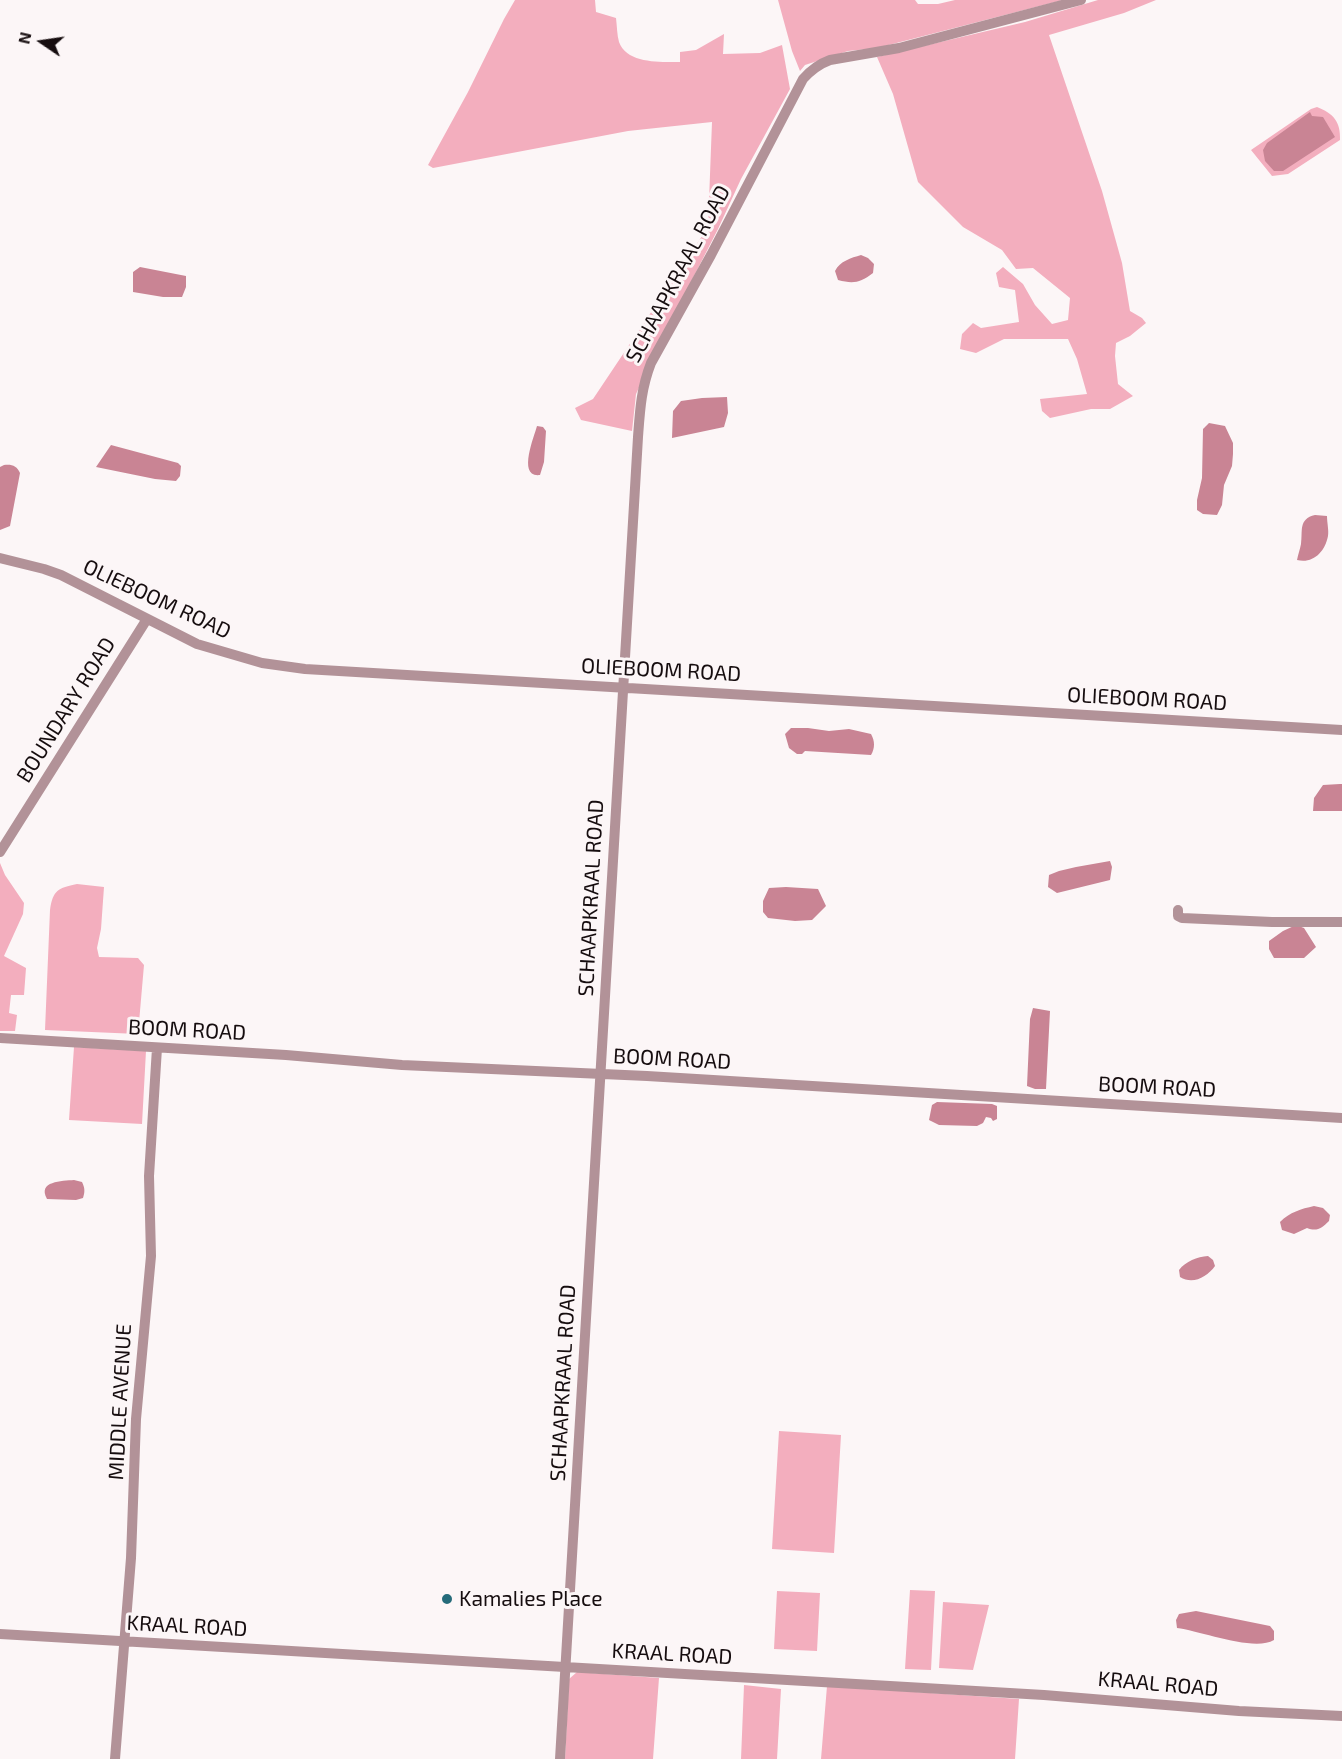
<!DOCTYPE html>
<style>
body{margin:0}
#map{position:relative;width:1342px;height:1759px;overflow:hidden;background:#fcf6f7;font-family:"Exo 2",sans-serif}
canvas{display:block}
.north{position:absolute;left:12px;top:12px;width:60px;height:60px;-webkit-text-stroke:4px #fcf6f7;paint-order:stroke;rotate:283deg;font-size:16px;font-weight:700;line-height:24px;text-align:center;color:#160d0f}
.north::after{content:'';display:block;margin:auto;width:21px;height:27px;background:#160d0f;clip-path:polygon(50% 0,100% 100%,50% 72%,0 100%)}
</style>
<div id="map">
<canvas width="1342" height="1759"></canvas>
<div class="north">N</div>
</div>
<script>
const c = document.querySelector('canvas').getContext('2d');
c.lineJoin = 'round';
function paint(path, color) {
  c.fillStyle = color;
  c.fill(path, 'evenodd');
}
function stroke(path, color, width, dash) {
  c.strokeStyle = color;
  c.lineWidth = width;
  c.lineCap = dash ? 'butt' : 'round';
  c.setLineDash(dash || []);
  c.stroke(path);
}
function write(font, color, halo, rows, align = 'center') {
  c.font = font + ' "Exo 2",sans-serif';
  c.lineWidth = 6;
  c.setLineDash([]);
  c.textBaseline = 'middle';
  c.strokeStyle = halo;
  c.fillStyle = color;
  for (const [text, x, y, turn = 0] of rows) {
    c.save();
    c.translate(x, y);
    c.rotate((+turn || 0) * Math.PI / 180);
    c.textAlign = isNaN(turn) ? turn : align;
    if (halo) c.strokeText(text, 0, 0);
    c.fillText(text, 0, 0);
    c.restore();
  }
}
paint(new Path2D(`
 M515,0H595L596,12L616,18C617,26 617,35 619,42C627,64 661,62 680,62V52L696,50L724,34L723,54L760,53L782,45L790,89L741,179L718,229L671,321L636,394L632,431L581,420L575,408L593,399L708,227L712,122L628,131L433,168L428,165L468,92L504,19Z
 M778,0H915L918,4H938L955,0H1063L877,48L848,51L805,65L800,71L792,51Z
 M1098,0H1156L1124,13L1049,35L1102,191L1122,263L1130,311L1142,318L1146,323L1130,336L1116,343L1115,356L1118,384L1133,396L1110,409H1091L1050,418L1042,411L1040,399L1087,394L1077,359L1068,339H1004L976,353L960,349L962,334L973,323L981,328L1019,322L1015,290L999,287L996,273L1003,267L1023,284L1035,305L1052,324L1068,320L1070,298L1033,268L1016,269L1002,250L963,227L918,182L893,94L877,57L1025,22Z
 M1317,107C1333,113 1341,122 1340,140L1288,174L1272,176L1251,150L1311,109Z
 M0,863L5,875L24,903L23,914L4,956L26,968L24,995H11L9,1013L17,1015L15,1031H0Z
 M77,884L104,887L101,929L97,948L99,957L138,958L144,965L138,1034L45,1030L50,910C53,890 58,888 77,884Z
 M74,1047L146,1051L142,1124L69,1120Z
 M779,1431L841,1435L834,1553L772,1549Z
 M910,1590L935,1591L931,1670L905,1669Z
 M777,1591L820,1593L817,1651L774,1649Z
 M943,1602L989,1605L973,1670L939,1668Z
 M577,1672L659,1678L653,1759H565L569,1679Z
 M744,1685L781,1689L777,1759H741Z
 M827,1686L1019,1699L1015,1759H821Z`), '#f3aebe');
paint(new Path2D(`
 M1310,112L1312,116L1323,117L1335,137L1283,171H1274L1265,161L1263,150L1267,143Z
 M861,255L868,258L874,264L873,273C860,283 853,284 838,280L835,271C840,261 851,258 861,255Z
 M140,267L186,276V287L182,297H163L133,292V272Z
 M727,397L728,413L724,427L672,438L673,411L681,401L702,398Z
 M1209,423L1225,426L1233,443V454L1232,466L1224,485L1222,505L1217,515L1203,514L1197,510V500L1202,478L1203,429Z
 M537,426L543,427L546,431L544,462L540,475C517,478 534,437 537,426Z
 M111,445L178,463L181,466L180,476L176,481L155,479L96,467Z
 M4,465C12,464 17,466 20,473L10,526L0,530V467Z
 M1315,515L1327,516C1327,523 1329,530 1328,536C1325,552 1313,564 1297,560C1298,555 1300,549 1301,544C1303,531 1298,519 1315,515Z
 M791,728H808L829,731L849,729L871,734C875,741 875,748 871,755L805,751L802,754H797L789,748L785,734Z
 M1340,784H1342V811H1313L1314,798L1323,785Z
 M1110,861L1112,867L1110,880L1057,893L1048,887L1049,875L1059,871L1076,867Z
 M786,887L818,889L826,906L812,920L795,921L768,918L763,912V901L769,888Z
 M1296,925L1304,928L1316,947L1304,958H1274L1269,949V941L1283,931Z
 M1033,1008L1050,1011L1046,1089H1035L1027,1086L1030,1019Z
 M937,1102L992,1104L997,1106V1119L993,1121L991,1118L986,1117L983,1123L977,1126L939,1125L929,1120L932,1105Z
 M74,1180L82,1182C85,1188 85,1192 83,1198L76,1200L47,1199C37,1181 62,1181 74,1180Z
 M1314,1206L1323,1208L1330,1215L1329,1221C1322,1228 1317,1232 1307,1228L1294,1234L1282,1230L1280,1222C1290,1212 1301,1209 1314,1206Z
 M1208,1256L1213,1260L1215,1266C1207,1277 1193,1285 1180,1277L1179,1270C1186,1261 1197,1257 1208,1256Z
 M1196,1611L1270,1626L1274,1631V1640C1254,1652 1201,1631 1177,1628L1176,1620L1179,1614Z`), '#c98494');
stroke(new Path2D(`
 M0,558L44,569L61,575L197,644L262,663L305,669L1342,730
 M0,852L147,619
 M1178,910V916L1182,918L1272,922H1342
 M0,1038L286,1055L402,1065L647,1076L1342,1118
 M0,1634L1044,1695L1239,1711L1342,1716
 M115,1759L131,1558L136,1419L151,1256L149,1176L157,1048
 M560,1759L638,437C640,410 641,389 651,363L711,255L803,79C811,70 819,64 830,60L899,48L1081,0`), '#b29298', 10);
for (const [x, y, r, color] of [
 [447,1599,6,"#256b7a"]
]) {
  const dot = new Path2D();
  dot.arc(x, y, r, 0, 2 * Math.PI);
  c.fillStyle = color;
  c.fill(dot);
  stroke(dot, '#fcf6f7', 2);
}
write('21px', '#160d0f', '#fcf6f7', [
 ["SCHAAPKRAAL ROAD",678,274,-62],
 ["OLIEBOOM ROAD",157,599,25],
 ["OLIEBOOM ROAD",661,670,3],
 ["OLIEBOOM ROAD",1147,699,3],
 ["BOUNDARY ROAD",66,710,-58],
 ["SCHAAPKRAAL ROAD",591,898,-87],
 ["BOOM ROAD",187,1030,3],
 ["BOOM ROAD",672,1059,3],
 ["BOOM ROAD",1157,1087,3],
 ["SCHAAPKRAAL ROAD",563,1383,-87],
 ["MIDDLE AVENUE",120,1402,-87],
 ["KRAAL ROAD",187,1626,3],
 ["KRAAL ROAD",672,1654,3],
 ["KRAAL ROAD",1158,1684,5]
]);
write('21px', '#160d0f', '#fcf6f7', [
 ["Kamalies Place",459,1599]
], 'left');
</script>
